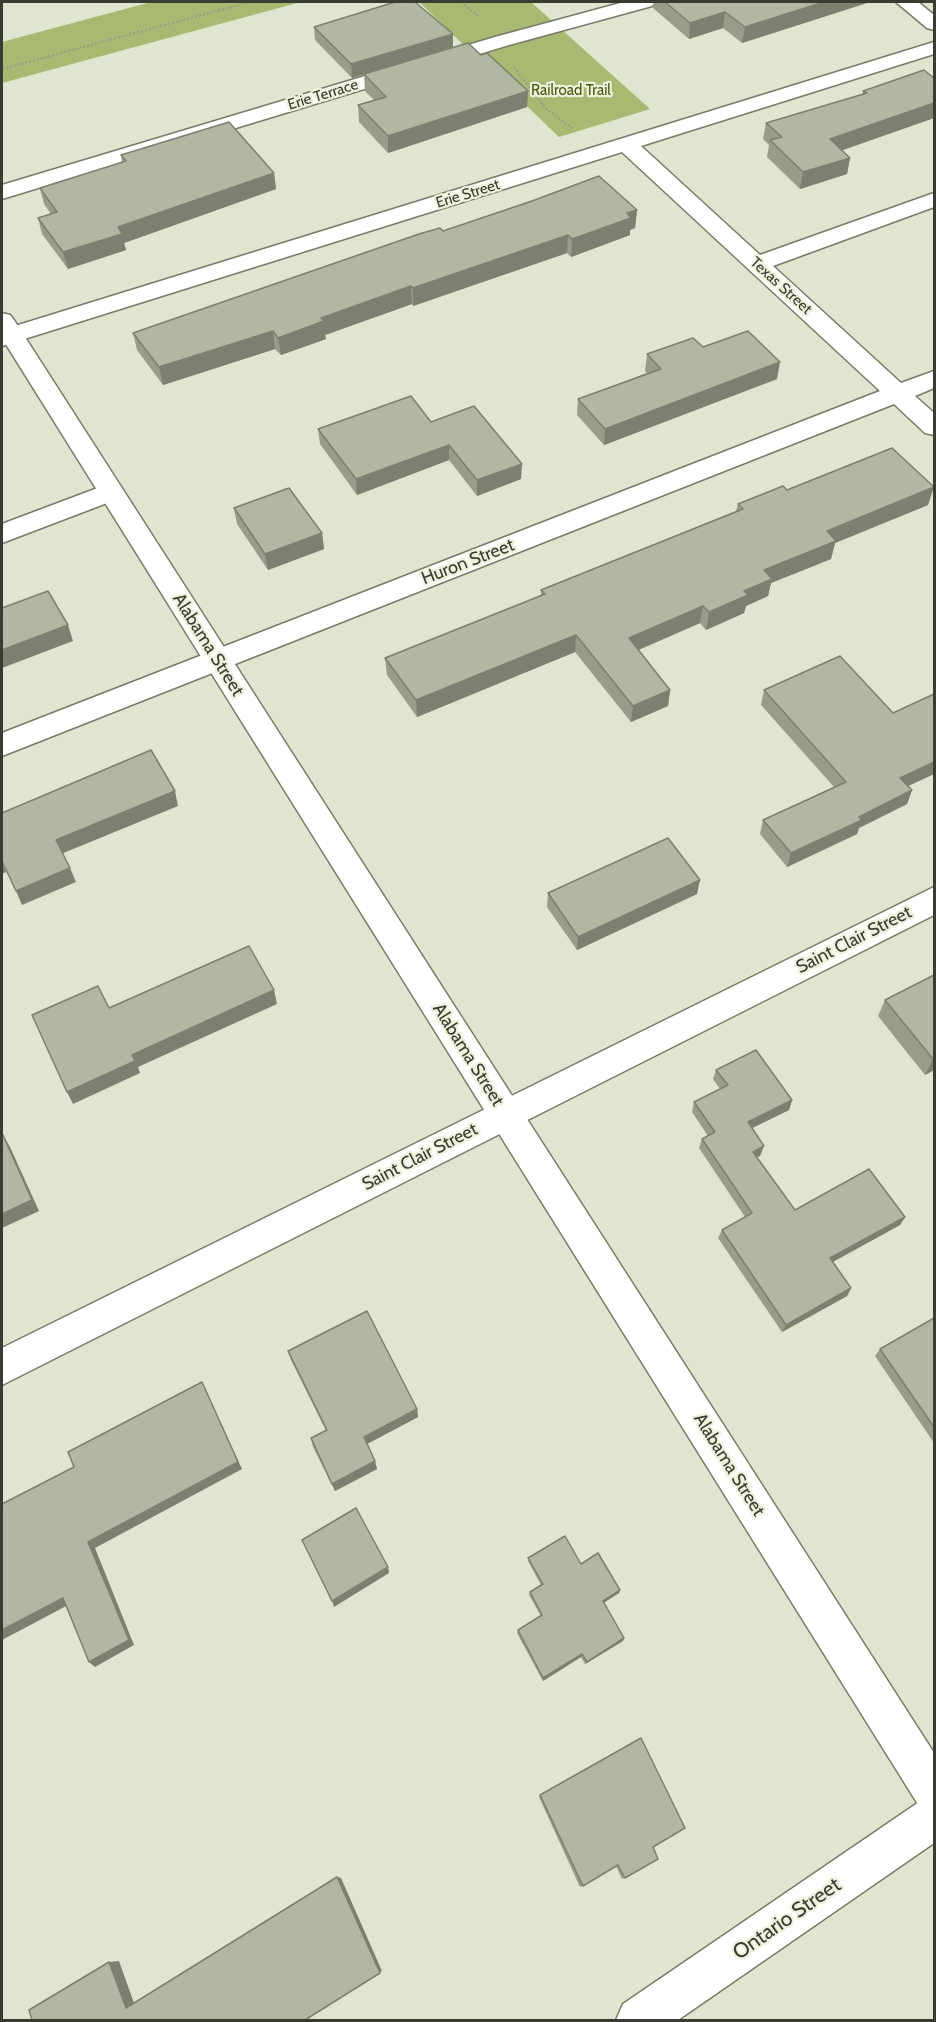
<!DOCTYPE html>
<style>
body{margin:0}
#map{position:relative;width:936px;height:2022px;overflow:hidden;background:#dfe5ce;font-family:Cabin,sans-serif}
canvas{display:block}
.frame{position:absolute;inset:0;border:3px solid #393c33;pointer-events:none}
</style>
<div id="map">
<canvas width="936" height="2022"></canvas>
<div class="frame"></div>
</div>
<script>
const c = document.querySelector('canvas').getContext('2d');
c.lineJoin = 'round';
function paint(path, color) {
  c.fillStyle = color;
  c.fill(path, 'evenodd');
}
function stroke(path, color, width, dash) {
  c.strokeStyle = color;
  c.lineWidth = width;
  c.lineCap = dash ? 'butt' : 'round';
  c.setLineDash(dash || []);
  c.stroke(path);
}
function write(font, color, halo, rows, align = 'center') {
  c.font = font + ' Cabin,sans-serif';
  c.lineWidth = 4.5;
  c.setLineDash([]);
  c.textBaseline = 'middle';
  c.strokeStyle = halo;
  c.fillStyle = color;
  for (const [text, x, y, turn = 0] of rows) {
    c.save();
    c.translate(x, y);
    c.rotate((+turn || 0) * Math.PI / 180);
    c.textAlign = isNaN(turn) ? turn : align;
    if (halo) c.strokeText(text, 0, 0);
    c.fillText(text, 0, 0);
    c.restore();
  }
}
paint(new Path2D(`
 M151,2H301L2,83V42Z
 M419,2H531L650,109L559,137Z`), '#a8b972');
const minor = new Path2D(`
 M624,2H655L652,6L509,45L2,199V185L495,37Z
 M896,2H918L934,15V30L927,28Z
 M934,42V54L641,146L760,255L934,193V207L773,266L901,383L934,371V388L915,396L934,413V435L925,433L894,404L2,756V733L880,391L622,152L2,346V330Z
 M111,483L120,486L124,492L120,498L2,543V524Z
 M934,887V915L2,1385V1348Z
 M934,1795V1843L678,2020H616L623,2004L919,1802Z`);
const major = new Path2D(`
 M2,313L10,315L14,320L934,1753V1812L919,1806L2,338Z`);
stroke(minor, '#767c67', 3);
stroke(major, '#767c67', 3);
stroke(new Path2D(`
 M461,2L479,17
 M514,67L546,109L572,128
 M2,69L250,2`), '#989d8c', 2, [2, 2]);
paint(minor, '#fff');
paint(major, '#fff');
paint(new Path2D(`
 M654,2H870L742,43L723,28L689,39L653,8Z
 M314,27L453,34V47L352,78L315,40Z
 M481,55L528,91L527,107L388,153L359,122L358,105L374,100L365,91L364,74Z
 M863,91L934,118L842,150L850,158L847,174L800,189L767,157L769,145L763,139L766,123L862,95Z
 M121,155L274,173L276,189L124,243L126,250L68,269L42,234L38,218L51,214L44,204L40,188L122,162Z
 M637,210L635,228L630,230V235L571,257L567,253L413,306L412,304L325,335L326,339L281,355L275,349L163,385L137,350L133,333L443,231Z
 M703,347L777,379L604,445L577,415L578,399L647,373L645,371L647,354Z
 M431,422L521,479L477,496L449,460L357,495L320,444L318,429Z
 M787,490L928,505L835,543L831,559L771,583L768,596L746,606L744,613L706,630L700,623L638,650L670,690L668,706L631,722L575,652L417,717L387,675L385,658L541,596V590L736,511L738,504Z
 M234,508L322,533L324,549L268,570L237,524Z
 M764,690L893,713L934,694V774L908,786L912,790L907,804L859,828L857,834L787,867L760,834L763,820L834,787L761,705Z
 M548,893L697,894L577,950L547,907Z
 M934,975V1070L925,1075L878,1016L885,1000Z
 M716,1070L792,1100L789,1110L752,1128L760,1156L757,1157L795,1210L905,1217L900,1225L833,1262L851,1288L847,1296L782,1332L718,1238L722,1230L745,1217L699,1148L702,1139L708,1136L692,1112L694,1102L720,1089L713,1079Z
 M934,1318V1443L875,1356L880,1349Z
 M288,1351L417,1409L418,1417L367,1444L375,1461L377,1469L335,1491L313,1447L311,1438L326,1431L291,1360Z
 M528,1558L581,1564L619,1593L604,1602L624,1638L623,1641L585,1664L581,1657L543,1681L517,1633L518,1630L541,1616L529,1595L530,1592L541,1585L528,1561Z
 M540,1795L653,1847L625,1878L622,1879L616,1866L580,1887L539,1797Z`), '#989d8a');
paint(new Path2D(`
 M824,2H870L742,43L745,27Z
 M725,12L723,28L689,39L690,23Z
 M453,34V47L352,78L351,64Z
 M528,91L527,107L388,153V136Z
 M934,103V118L826,156L830,139Z
 M850,158L847,174L800,189L803,172Z
 M274,173L276,189L124,243L126,250L68,269L63,252L118,227Z
 M637,210L635,228L630,230V235L571,257L572,239L627,213Z
 M568,235L567,253L413,306V288Z
 M411,286L412,304L325,335L326,339L281,355L278,338L321,318Z
 M273,331L275,349L163,385L159,367Z
 M780,362L777,379L604,445L605,429Z
 M449,445V460L357,495L356,479Z
 M522,464L521,479L477,496V480Z
 M934,487L928,505L835,543L831,559L771,583L768,596L746,606L744,613L706,630L709,612L744,591L764,570L827,531Z
 M322,533L324,549L268,570L265,554Z
 M703,606L700,623L627,655L629,638Z
 M68,625L73,641L2,668V650Z
 M576,635L575,652L417,717L416,700Z
 M670,690L668,706L631,722L633,706Z
 M934,762V774L895,792L900,778Z
 M912,790L907,804L859,828L857,834L787,867L791,853L859,817Z
 M175,791L178,806L61,854L56,840Z
 M2,862L6,872L2,874Z
 M70,868L76,882L22,905L16,891Z
 M700,880L697,894L577,950L578,937Z
 M274,990L277,1004L138,1067L140,1073L73,1104L67,1092L132,1055Z
 M933,1059H934V1070L925,1075Z
 M792,1100L789,1110L744,1132L748,1122Z
 M3,1135L10,1147L39,1211L2,1228Z
 M764,1146L760,1156L750,1161L753,1152Z
 M905,1217L900,1225L825,1266L830,1258Z
 M851,1288L847,1296L782,1332L786,1325Z
 M202,1382L242,1469L95,1548L134,1645L95,1667L89,1662L88,1542Z
 M417,1409L418,1417L365,1445L364,1437Z
 M375,1461L377,1469L335,1491L332,1484Z
 M388,1567L389,1573L334,1607L332,1601Z
 M620,1590L619,1593L602,1604L603,1601Z
 M63,1598L70,1604L2,1640V1630Z
 M624,1638L623,1641L585,1664L587,1662Z
 M582,1654L581,1657L543,1681V1678Z
 M337,1877L341,1878L382,1971L305,2020Z
 M119,1961L135,2006L126,2008L109,1962Z`), '#7c8071');
const building = new Path2D(`
 M395,2H415L453,34L351,64L314,27Z
 M665,2H824L745,27L725,12L690,23Z
 M468,43L481,55L487,53L528,91L388,136L358,105L386,97L364,74Z
 M924,70L934,78V103L830,139L850,158L803,172L770,140L782,137L766,123L867,93L863,91Z
 M229,122L274,173L118,227L122,234L63,252L38,218L57,212L40,188L126,161L121,155Z
 M599,176L637,210L627,213L631,218L572,239L568,235L413,288L411,286L321,318L324,321L278,338L273,331L159,367L133,333L419,234L440,228L443,231L532,201Z
 M748,331L780,362L605,429L578,399L661,369L647,354L693,338L703,347Z
 M411,396L431,422L474,406L522,464L477,480L449,445L356,479L318,429Z
 M892,448L934,487L827,531L836,541L764,570L772,579L744,591L748,595L709,612L703,606L629,638L670,690L633,706L576,635L416,700L385,658L545,594L541,590L743,509L738,504L783,486L787,490Z
 M289,488L322,533L265,554L234,508Z
 M48,591L68,625L2,650V608Z
 M840,656L893,713L934,694V762L900,778L912,790L859,817L862,820L791,853L763,820L846,782L764,690Z
 M151,750L175,791L56,840L70,868L16,891L2,861V813Z
 M668,838L700,880L578,937L548,893Z
 M249,946L274,990L132,1055L135,1061L67,1092L32,1015L98,986L109,1008Z
 M934,975V1059H933L885,1000Z
 M756,1050L792,1100L748,1122L764,1146L753,1152L795,1210L869,1169L905,1217L830,1258L851,1288L786,1325L722,1230L752,1213L702,1139L715,1132L694,1102L728,1085L716,1070Z
 M3,1135L32,1200L2,1214V1136Z
 M367,1311L417,1409L364,1437L375,1461L332,1484L311,1438L327,1430L288,1351Z
 M934,1318V1427L880,1349Z
 M202,1382L238,1462L88,1542L129,1640L89,1662L63,1598L2,1630V1504L74,1467L68,1452Z
 M356,1508L388,1567L332,1601L302,1540Z
 M565,1536L581,1564L598,1553L620,1590L603,1601L624,1638L587,1662L582,1654L543,1678L518,1630L542,1615L530,1592L543,1584L528,1558Z
 M641,1738L685,1828L653,1847L658,1859L625,1878L618,1865L583,1886L540,1795Z
 M337,1877L380,1973L305,2020H32L29,2010L109,1962L126,2008Z`);
paint(building, '#b1b7a1');
stroke(building, '#7c8071', 1.5);
write('15px', '#4a5611', '#ecf2db', [
 ["Railroad Trail",571,91]
]);
write('15px', '#393c33', '#ecf2db', [
 ["Erie Terrace",323,95,-17],
 ["Erie Street",468,194,-17],
 ["Texas Street",781,286,42]
]);
write('18px', '#393c33', '#ecf2db', [
 ["Huron Street",468,562,-21],
 ["Alabama Street",208,645,58],
 ["Saint Clair Street",854,940,-27],
 ["Alabama Street",468,1055,58],
 ["Saint Clair Street",420,1157,-27],
 ["Alabama Street",729,1465,58]
]);
write('21px', '#393c33', '#ecf2db', [
 ["Ontario Street",787,1919,-35]
]);
</script>
